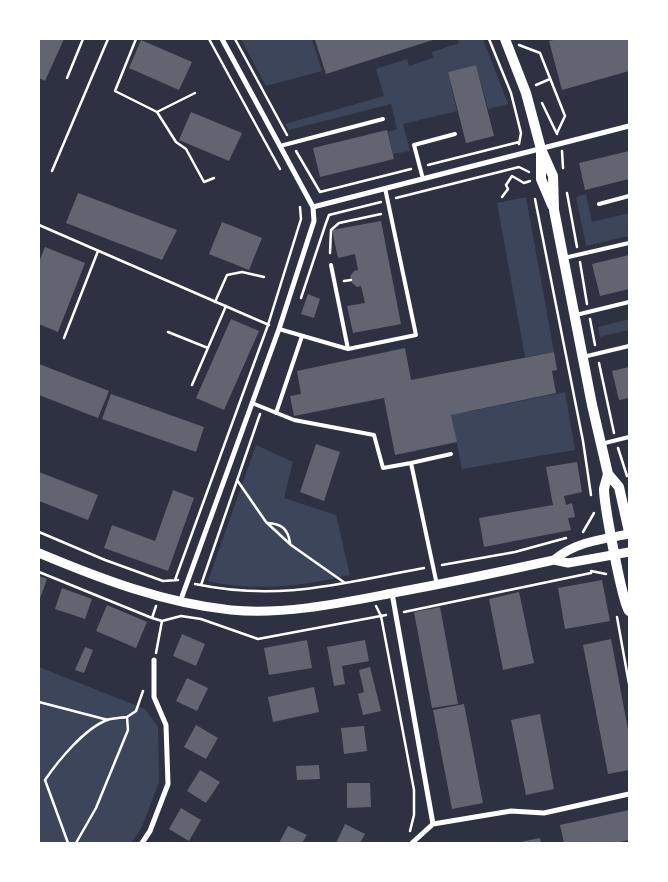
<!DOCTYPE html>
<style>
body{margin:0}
#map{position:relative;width:668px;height:882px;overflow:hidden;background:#2d3142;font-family:Montserrat,sans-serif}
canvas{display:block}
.frame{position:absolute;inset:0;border:40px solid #fff;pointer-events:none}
</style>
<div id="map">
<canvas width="668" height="882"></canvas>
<div class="frame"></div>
</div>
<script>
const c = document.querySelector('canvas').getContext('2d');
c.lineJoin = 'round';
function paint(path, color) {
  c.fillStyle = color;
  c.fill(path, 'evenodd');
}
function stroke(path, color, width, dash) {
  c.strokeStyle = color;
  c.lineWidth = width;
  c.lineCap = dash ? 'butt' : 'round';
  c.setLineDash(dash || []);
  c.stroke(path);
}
paint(new Path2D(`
 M241,39H312L322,71L266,86Z
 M457,39H483L508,104L488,109L476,65L448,72L457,111L403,124L410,151L393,154L388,132L397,129L391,104L289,130L285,124L384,96L376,69L407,59L409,66L433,58L432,52L459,43Z
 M586,194L592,222L629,213V236L586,246L576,197Z
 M526,197L554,352L525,357L497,203Z
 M629,319V330L600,337L598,327Z
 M565,392L575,450L462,469L451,415Z
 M256,445L293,462L284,498L336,515L350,575C303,586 256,592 208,581Z
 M39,667L145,709L158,727L159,782L142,827L131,843H39Z`), '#3c4559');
paint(new Path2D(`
 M39,39H64L45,81L39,78Z
 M317,39H436L326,74L315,40Z
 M558,39H629V71L562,90L549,41Z
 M141,40L192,62L179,90L129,68Z
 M476,65L494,136L466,143L448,72Z
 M191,112L242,133L229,161L179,140Z
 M387,130L394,159L320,177L313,148Z
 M629,151V179L585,190L579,163Z
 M78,193L177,230L162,260L66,223Z
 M381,221L401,324L353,333L347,306L365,303L361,286L357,287L352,283L350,276L354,271L358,270L355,254L338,258L332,230Z
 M222,222L262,238L249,270L209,254Z
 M45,247L85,263L58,332L39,324V262Z
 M629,255V289L600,296L592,264Z
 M308,294L320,299L314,318L301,314Z
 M231,319L259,331L224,410L196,398Z
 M405,348L411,380L554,352L557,370L552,371L556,393L451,415L457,442L395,455L384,398L294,416L290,396L301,394L297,371Z
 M39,364L109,391L98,418L39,395Z
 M629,367V398L619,400L612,371Z
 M111,394L204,427L196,452L102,419Z
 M316,444L340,452L324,501L300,492Z
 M577,462L582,492L564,496L566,505L572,503L575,517L568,518L571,530L484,547L479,518L553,505L546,467Z
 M39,472L98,495L88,520L39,501Z
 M173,490L194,498L168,571L104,548L112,525L155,541Z
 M39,576L47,579L39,601Z
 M602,580L610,621L565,629L558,588Z
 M62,588L92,599L85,619L55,609Z
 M519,592L534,663L503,670L489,599Z
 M107,605L147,622L136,648L96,631Z
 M440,607L458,704L432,708L414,612Z
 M182,634L205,644L196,666L173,656Z
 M611,639L629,735V770L608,774L583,645Z
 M307,640L312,668L269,675L264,648Z
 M365,640L369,661L342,666L345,684L334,686L327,647Z
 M85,647L93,650L84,673L75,670Z
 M370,667L381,711L363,715L358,694L364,692L359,670Z
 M187,678L208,688L197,711L176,701Z
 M314,687L319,712L273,722L268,697Z
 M464,704L483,803L452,809L433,710Z
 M540,714L554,789L526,795L511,720Z
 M196,725L218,738L206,759L184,747Z
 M364,726L367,751L344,754L341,728Z
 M319,765L320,779L297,780L296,766Z
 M200,770L220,782L206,803L187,791Z
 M347,783H370L371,807L347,808Z
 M181,808L201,820L189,841L169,829Z
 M629,810V840L614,843H564L560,825Z
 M345,824L365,834L360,843H336Z
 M288,826L307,835L302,843H279Z
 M540,838L541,843H520V842Z`), '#626471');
stroke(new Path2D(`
 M136,39L115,91L157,112L176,142L186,149L204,182L214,178
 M209,39L280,169
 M235,39L287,135
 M489,39L511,93L521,133L519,144
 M519,45L540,53L565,116L557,133
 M67,78L83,39
 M536,85L550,79
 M542,103L557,134
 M157,112L195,93
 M296,151L320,192L411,169
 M562,151L563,168
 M428,165L519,142
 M52,171L108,39
 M567,193L577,247
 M502,197L508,189L506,185L512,176L524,183L530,181
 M396,198L519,167L529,172
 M535,199L583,441L591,495
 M326,223L329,215L381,202
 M39,225L269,325
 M330,253L331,230L339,223L381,214
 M580,262L587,304
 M344,281L351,280
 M301,298L326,223
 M215,302L227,275L242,272L264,277
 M590,319L595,345
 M168,332L208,348
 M64,338L98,251
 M599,363L614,433
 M192,385L226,306
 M618,448L627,476
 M237,480L266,522L291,545L345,583
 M268,523C282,524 288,529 290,543
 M39,532L105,560L163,581L178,580
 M583,532L594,513
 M442,565L515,552L566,538
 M591,571L606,574
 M39,572L152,618
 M175,580L268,325L301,219L300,207
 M195,584C281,602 341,583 424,568
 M201,585L260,414
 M156,606L152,618L162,621L156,653
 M376,606L381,616L414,790V815L410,831
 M404,612L591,573
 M617,617L629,684
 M162,621L181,616L201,619L258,639L386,615
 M39,702L108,720
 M68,843L45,780C58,761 84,729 107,720C113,718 121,718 127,717
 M76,843L96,808L128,730L127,717L136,711L143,691`), '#fff', 2.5);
stroke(new Path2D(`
 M280,146L383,119
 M423,179L414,145L455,134
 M599,204L629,196
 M564,258L629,243
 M331,265L348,349
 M576,315L629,302
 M279,329L348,349L416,335L385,188
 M583,357L629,346
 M252,403L294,420L374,435L383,468L411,463L437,585
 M276,413L302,336
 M601,444L629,437
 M411,463L451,454`), '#fff', 4);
stroke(new Path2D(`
 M313,207L629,126
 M392,593L433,824
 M180,602L279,329L314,221L313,207L222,39
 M433,824L511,811L544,813L629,794
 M142,843L150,831L168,784L166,725L154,697V660
 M412,843L433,824`), '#fff', 5);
stroke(new Path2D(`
 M39,553C101,579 164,603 231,610C285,615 341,603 393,593C447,583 500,572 554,560L568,563L629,552
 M554,560C575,542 603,539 629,534`), '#fff', 9);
stroke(new Path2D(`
 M505,39L526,93L541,149L553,176L554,210L592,405L608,474L619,487L629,532
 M541,152V179L552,205
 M608,474C607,479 605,484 604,489C604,504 622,601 629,611`), '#fff', 10);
</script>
